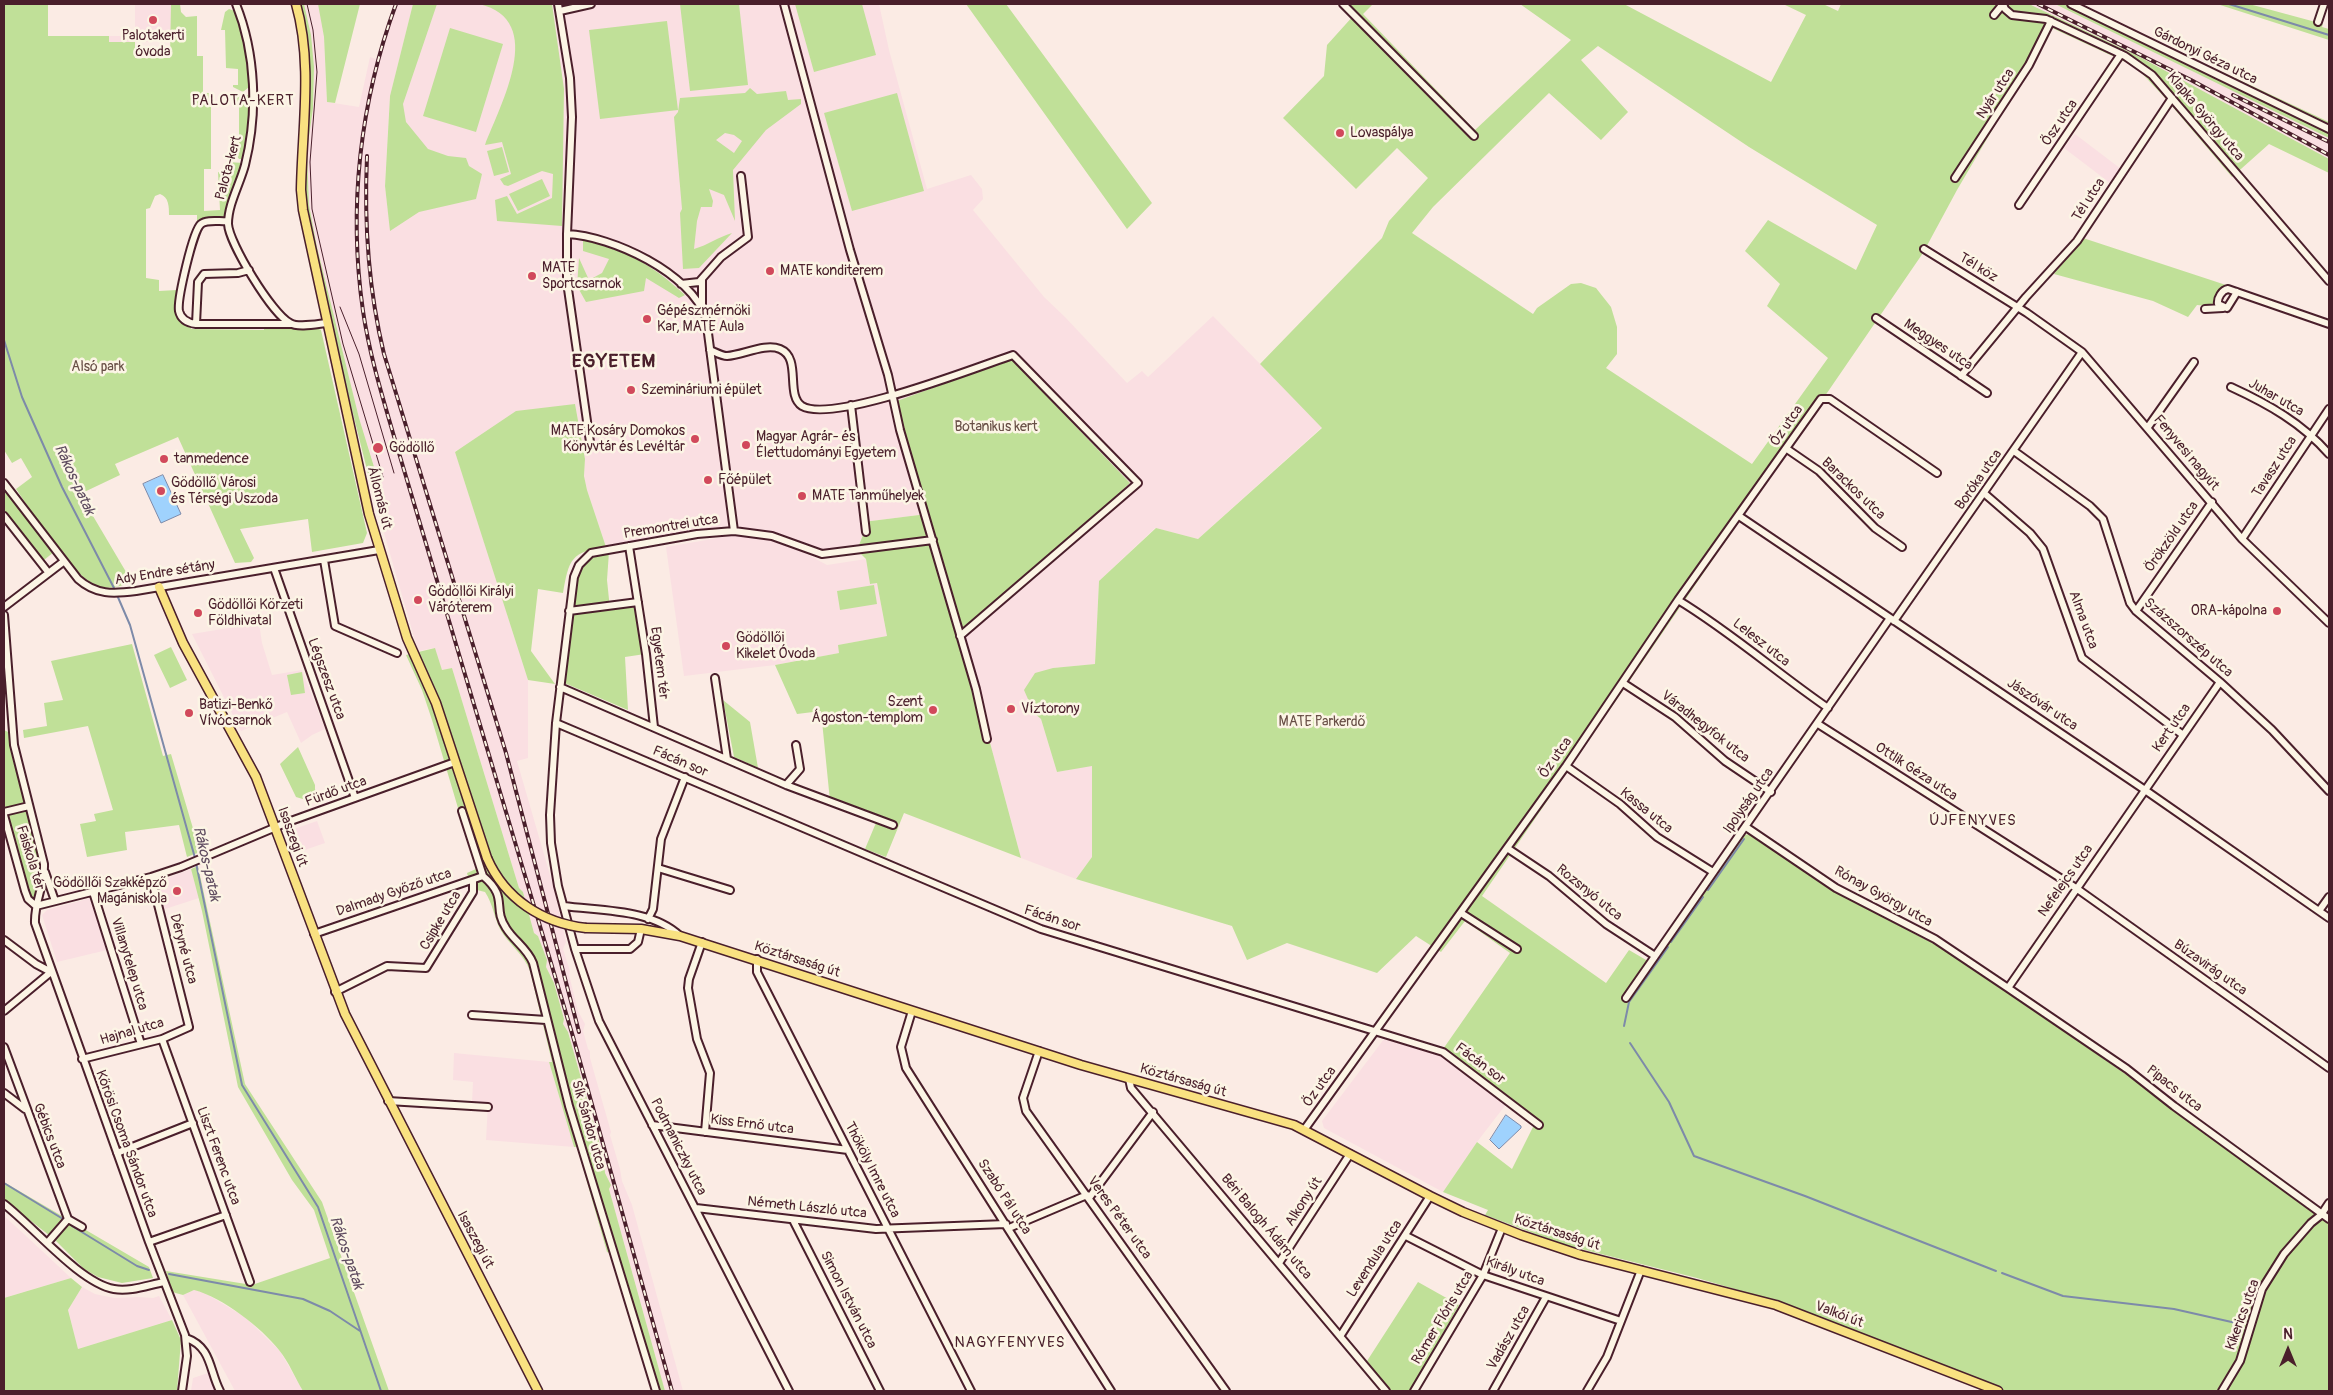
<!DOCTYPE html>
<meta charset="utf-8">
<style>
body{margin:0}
#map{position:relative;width:2333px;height:1395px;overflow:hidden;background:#fbebe4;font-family:Pangolin,sans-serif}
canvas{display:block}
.frame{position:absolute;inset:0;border:5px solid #4a1f2b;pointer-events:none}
.north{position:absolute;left:2263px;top:1325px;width:50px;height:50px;-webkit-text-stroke:4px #fcf5e5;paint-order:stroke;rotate:0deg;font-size:14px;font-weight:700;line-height:20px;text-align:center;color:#4a1f2b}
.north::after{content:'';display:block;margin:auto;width:18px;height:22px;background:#4a1f2b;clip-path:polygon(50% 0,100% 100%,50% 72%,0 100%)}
</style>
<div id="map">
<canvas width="2333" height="1395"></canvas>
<div class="frame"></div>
<div class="north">N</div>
</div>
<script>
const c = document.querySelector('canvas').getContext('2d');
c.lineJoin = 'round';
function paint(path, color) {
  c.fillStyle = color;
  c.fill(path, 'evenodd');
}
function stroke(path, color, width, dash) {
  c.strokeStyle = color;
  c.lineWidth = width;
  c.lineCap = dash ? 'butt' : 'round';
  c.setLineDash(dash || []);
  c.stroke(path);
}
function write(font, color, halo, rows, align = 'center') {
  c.font = font + ' Pangolin,sans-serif';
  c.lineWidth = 5;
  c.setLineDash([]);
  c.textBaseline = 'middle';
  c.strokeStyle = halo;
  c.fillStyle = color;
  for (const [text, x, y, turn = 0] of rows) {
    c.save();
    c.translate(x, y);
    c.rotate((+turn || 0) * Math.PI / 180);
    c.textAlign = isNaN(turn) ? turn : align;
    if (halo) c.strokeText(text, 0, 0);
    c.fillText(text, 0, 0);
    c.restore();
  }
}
paint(new Path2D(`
 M135,4H171V42H109V36H135Z
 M304,4H318L319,6L324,37L327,102L359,107L370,57L376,59L394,4H413L390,96L385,186L389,218L388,187L401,103L433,4H879L889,50L927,189L971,175L982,189L983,199L973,210L1044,297L1065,317L1127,383L1142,371L1148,377L1213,316L1322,427L1198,539L1155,528L1099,581L1095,664L1053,668L1034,713L1041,719L1057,772L1092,765V857L1076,879L1021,858L960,631L971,629L1129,483L915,468L927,514L863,522V535L857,550L826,554L786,537L738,528H720L606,547L587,490L584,476L585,459L575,404L455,451L528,680V758L517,761L554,889L566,942L563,949L570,971L569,975L578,1011L585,1024L583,1031L588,1049L590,1051V1058L611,1132L610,1135L620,1169L622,1181L632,1205L683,1391H665L609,1189L611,1185L605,1173L592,1117L568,1032L563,1024L564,1019L554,983L546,967L547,960L538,936L534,933L523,892L519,888L452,668L442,670L434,648L418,651L374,498L383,495L359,418L317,247L309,205L307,151L313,108L314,67L309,25Z
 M2029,4H2055L2297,121L2329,138V159L2136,55Z
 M2075,134L2121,169L2110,183L2064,148Z
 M735,535H759L784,542L827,565L866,559L870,584L877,583L887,636L839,645L840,653L775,665L684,676L666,547Z
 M259,623L262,643L272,675L302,670L325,729L312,735L301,743L287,712L241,731L192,634Z
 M317,821L325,843L296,853L288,831Z
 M191,869L199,898L162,910L155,883Z
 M91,898L107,950L57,962L42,915L47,910Z
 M1384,1039L1441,1052L1507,1103L1477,1142L1443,1192L1324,1128L1322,1121Z
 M454,1053L549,1062L574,1147L486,1140L488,1104L472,1103L473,1082L453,1080Z
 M4,1216L25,1235L71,1278L4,1298Z
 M82,1287L95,1294L114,1298L138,1297L153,1298L159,1296L172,1320L78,1349L68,1310Z
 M194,1290L203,1292L245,1317L280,1351L303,1391H235L183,1295Z
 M208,1373L218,1391H191L193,1378Z`), '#fadfe2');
paint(new Path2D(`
 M4,4H48V36H109V42H135V58H170L171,4H180L181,12L186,17L197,16V56H203V93H211V169H204V211L220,210L218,172L227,171V162L244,163C240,173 230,215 222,219C215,222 204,221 197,222V215H169C169,207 169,197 160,194L155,196L150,208L146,209V278L159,280V291L177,290C177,305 175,320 191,326V329L264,330V326H313L321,330L367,533L363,543L312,552L308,519L240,529L254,558L251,562L235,563L178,437L115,464L120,475L80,494L132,582C121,586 109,590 98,586C71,576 33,513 16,489L32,477L21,458L12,463L4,450Z
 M299,4H304L311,35L314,67L313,108L307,151L309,205L317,247L359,418L383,496L374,498L322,289L307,210L305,193L306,122Z
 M318,4H360L335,103L327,102L324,37Z
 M413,4H437L403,104L406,122L428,149L448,156L466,158L469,166L482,174L476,199L419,212L390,231L385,186L390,96Z
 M479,4H552L564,89L562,226L497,221L495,200L507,196L517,214L552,198L553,174L542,171L508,186L504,185L500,179L511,174L502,142L485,145C500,105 548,20 479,4Z
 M680,4H739L748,85L690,91Z
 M795,4H862L876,55L814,72Z
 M966,4H1006L1152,203L1127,229Z
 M1350,4H1373L1363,14L1475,130L1571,40L1520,4H1624L1771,82L1806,15L1783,4H1823L1838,11L1841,4H2029L2136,55L2329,159V173L2269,144L2232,177L2165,98L2136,67L2052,28L1957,190L1923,253L1482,896L1606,983L1629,950L1653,964L1701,890L1744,835L1750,834L1756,837L1793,864L1839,894L1955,955L2174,1108L2329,1223V1391H2003L1786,1304L1697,1278L1565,1245L1485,1215L1488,1210L1443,1192L1477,1142L1512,1169L1534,1125L1441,1052L1510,953L1465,921L1441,952L1416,936L1377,973L1287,943L1247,960L1232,926L1076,879L1092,857V766L1057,772L1041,719L1034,713L1024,690L1035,673L1053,668L1095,664L1099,581L1156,528L1198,539L1322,428L1260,364L1382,238L1389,221L1428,178L1397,148L1356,189L1283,118L1324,76L1327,45L1354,15L1346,7ZM1598,46L1749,147L1877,225L1856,270L1768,220L1745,251L1780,284L1767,306L1828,358L1752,464L1606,368L1617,354V327L1611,307L1596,288L1581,283L1571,284L1537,308L1533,314L1412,233L1433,207L1549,93L1601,140L1628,112L1581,60Z
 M2055,4H2078L2329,122V138Z
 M2217,4H2249L2323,24L2322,27L2329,29V40Z
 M229,9L235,11L244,43L249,87L243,92L233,87V85H238V69L226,68L225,30H221L225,12Z
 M667,21L678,110L600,119L589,30Z
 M450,28L503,44L476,132L423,116Z
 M750,88L757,94L786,91L788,100L801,99V104L766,130L733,170L735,221L724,195L709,189L713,201L712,207H701L697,221L694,249C708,245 718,237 732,233L699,268L683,269L680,213L682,209L674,117L678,112L680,98L745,93ZM725,133L734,135L742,141L734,153L716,140Z
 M897,93L924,191L852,211L824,113Z
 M240,94L248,95L251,100L249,136L244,159H239L234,152L239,151V102L234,101Z
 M502,147L509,172L494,176L487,151Z
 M542,179L550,196L518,211L509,194Z
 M2083,238L2229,286C2219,288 2213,297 2218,307L2197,305L2188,317L2153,301L2054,274Z
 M583,240C629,252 650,263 685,295L679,298L646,278L644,291L586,302L577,286L579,258L589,280L602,273L609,259L583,251Z
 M1011,359L1130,483L971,629L960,631L1021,858L904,813L886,857L865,849L878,818L830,801L821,711L797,714L775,665L839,653L838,645L887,636L877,583L870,584L866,559L857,550L863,535V522L927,514L897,401Z
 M575,404L585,459L584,476L587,490L606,547C571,552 569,559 563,593L538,589L531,651L555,684L528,680L455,452L516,411Z
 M4,490L54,552L44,560L4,512Z
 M609,552L607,580L610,609L637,607L645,654L625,657L628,710L562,682L577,577C584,559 591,554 609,552Z
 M874,585L877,604L840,610L837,591Z
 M132,644L163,756L171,754L200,852L187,857L179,825L125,832L127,850L87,857L80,824L96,821L94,814L113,810L88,726L24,738L23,730L47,726L44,703L63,700L51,661Z
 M171,647L187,680L170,688L154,655Z
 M435,648L442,670L452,668L519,888L523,892L534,933L538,936L547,960L546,967L554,983L564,1019L563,1024L568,1032L604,1159L605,1173L611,1185L609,1189L665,1391H652L610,1253L607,1252L577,1147H574L549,1062H552L530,971C524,954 509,945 500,929C494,917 493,904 485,892L477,890L473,896L467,873L476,869L432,720L422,690L406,655Z
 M302,672L305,693L291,695L287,675Z
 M723,700L750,722L758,768L734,757Z
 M4,730L8,732L14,763L25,802L22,805L5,808Z
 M298,747L315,785V789L321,802L316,803L296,797L280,764Z
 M25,810L27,813L42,869L34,901L30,899L6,815Z
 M198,866L245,1084L322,1202L389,1391H303C295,1378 289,1362 279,1350C262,1328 222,1297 194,1290L183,1295L172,1292L166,1271L252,1285L330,1258L314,1210L292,1180L238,1087L202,911L191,869Z
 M4,1182L149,1267L153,1278L122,1283L98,1277L84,1269L54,1239L4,1200Z
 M71,1278L82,1287L68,1310L78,1349L172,1320L181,1340L177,1391H4V1298Z
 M1418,1282L1459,1305L1410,1391H1390L1367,1361Z`), '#c0e098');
const water = new Path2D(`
 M163,475L181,514L161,523L143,484Z
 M1506,1115L1521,1126V1128L1499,1149L1490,1140Z`);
paint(water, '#9fd2fd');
stroke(water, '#7d8aa9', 1);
stroke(new Path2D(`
 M2229,4L2329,35
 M4,340L22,397L62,487L115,590
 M117,595L130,625L195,858
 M196,863L242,1085L318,1207L381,1391
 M1708,890L1744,839
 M1671,942L1703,897
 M1624,1026L1629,1002L1668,947
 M1630,1043L1669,1102L1694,1156L1805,1196L1996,1271
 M4,1183L63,1219
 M72,1226L137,1266L149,1270
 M2002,1273L2063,1296L2174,1309L2236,1323
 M169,1274L303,1299L330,1311L360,1331`), '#7d8aa9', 2);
const minor = new Path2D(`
 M236,4C256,54 258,113 245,165C240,184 228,204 228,224C229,243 272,314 290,323C298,328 317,324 327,323
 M558,4L570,78L572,117L567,234V282L590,442
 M784,4L850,250L888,375L900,430L976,689L987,739
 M1343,4L1474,136
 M2003,4L2005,9L2012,15L2046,19L2125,56L2152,75L2329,281
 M2071,4L2329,129
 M560,11L591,4
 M1994,15L2003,4
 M2318,22L2324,4
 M1955,178L2029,65L2051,21
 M2019,205L2121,54
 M228,221C221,222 207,219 201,224C193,230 177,300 179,311C181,320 188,323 196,324H290
 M567,234C612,236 691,273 706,318L734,531
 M1924,249L2027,313L2082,352L2242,539L2329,623
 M702,280V306
 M681,284L699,282L721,257L748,237L741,176
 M2237,292L2227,308L2218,304C2217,298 2222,290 2228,289L2329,324
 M2205,309L2223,308
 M1876,318L1987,393
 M196,324L198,282L204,274L238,273L249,270
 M710,350C715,352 722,356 727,356C743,355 765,343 780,349C802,358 785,395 802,406C832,424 977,367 1013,355L1138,483L960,636
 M1961,376L2026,297L2077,241L2172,98
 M2231,387C2268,404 2302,423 2329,454
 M851,405L866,532
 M2148,427L2194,362
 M1787,449L1819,471L1875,528L1902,547
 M2014,451L2090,506L2103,519L2130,603L2136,611L2220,682L2272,730L2329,791
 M4,483L78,579C96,595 113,594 136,591L379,550
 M1985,494L2030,533L2043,549L2082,658L2183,735
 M4,516L48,572
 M1739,516L2145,790L2329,918
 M2242,539L2329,409
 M629,546L646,654L654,727
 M324,560L335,626L397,653
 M274,568L355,798
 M1678,600C1731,632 1777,673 1828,708
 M4,607L63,562
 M569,611L638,602
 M2136,611L2212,502
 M4,615L14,745L44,864C45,885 34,902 35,923L149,1242L185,1335L187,1356L182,1391
 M1894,621L2082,352
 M715,678L727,759
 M1623,683L1675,717L1725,761L1771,792
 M560,687L786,785L893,825
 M556,723L1041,929L1443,1052L1539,1125
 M1818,724L2076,888L2329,1068
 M1566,766L1620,804L1657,837L1713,872
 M786,785L800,769L796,745
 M462,811L483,876
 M4,812L29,806
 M4,815L25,891L28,899L36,906
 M1746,827L1836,888L1935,939L2008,988L2127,1069L2174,1106L2329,1219
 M1507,848L1549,876L1606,924L1655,956
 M658,868L730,890
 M45,872L55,901
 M483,876C509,898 492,907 506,928C514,941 527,948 533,963L569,1106L656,1391
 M93,892L141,1044
 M36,906L151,877L181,867L288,822L455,762
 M564,906C601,911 652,909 680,936
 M2319,911L2329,897
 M1461,913L1517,949
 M648,919L653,909L661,839L685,777
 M314,934L483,876
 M4,940L36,964L51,972L4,1011
 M702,942L689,979L688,988L697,1039L710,1073L705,1132
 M575,949H630L638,942L641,929
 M757,959V972L971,1391
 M2008,988L2220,682
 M335,992L387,966L426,968L473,892V880
 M1626,998L1890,618
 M912,1011L901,1047L906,1068L1111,1391
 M472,1015L546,1020
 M162,1039L250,1282
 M4,1047L68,1219L82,1227
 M1039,1051L1023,1098L1026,1111L1226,1391
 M82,1059L162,1039L189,1027L151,877
 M1129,1079L1131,1088L1386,1391
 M4,1093L25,1109
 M388,1101L488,1107
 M652,1125L848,1150
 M1304,1130L1566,766L1678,600L1821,399H1830L1937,473
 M117,1153L193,1123
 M1089,1198L1153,1112
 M4,1204C34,1227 80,1283 114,1289C130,1292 148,1285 164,1282
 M696,1208L876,1229L1006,1224
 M793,1220L880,1391
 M1009,1228L1087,1195
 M1406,1236L1483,1275L1621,1321
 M48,1242L68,1219
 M149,1242L226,1215
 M1279,1263L1350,1154
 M1341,1335L1430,1196
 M186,1338C212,1347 209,1370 220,1391
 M789,1391L599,1021L575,949L558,886L551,843L550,815L556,723L574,577L579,565L591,553L697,534L734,531L772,536L822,554L933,540
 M1414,1391L1483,1275L1502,1228
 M1493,1391L1546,1297
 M1587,1391L1607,1357L1641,1270
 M2222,1391L2240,1361L2262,1289L2284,1254L2311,1223L2321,1215L2329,1203`);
const major = new Path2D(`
 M296,4C313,63 302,129 301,190L303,210L369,514L407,638L436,703L487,858
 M159,587L183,643L256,777L345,1014L538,1391
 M586,928L641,929L680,936L1081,1065L1294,1125L1430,1196L1463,1212L1521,1235L1581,1255L1776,1305L1998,1391`);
stroke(minor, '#4a1f2b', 10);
stroke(major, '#4a1f2b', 11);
stroke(minor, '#fcf5e5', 6);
stroke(major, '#f9e181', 8);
stroke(new Path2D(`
 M307,4L313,30L317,72L310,162L312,209L343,344L383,477
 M340,307L359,354L394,473`), '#4a1f2b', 1);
const rail = new Path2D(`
 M396,4C360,102 348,207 363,311C369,352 381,392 393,433L574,1040L672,1391
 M2038,4L2191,80L2329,155
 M2233,95L2329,142
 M367,156C364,223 368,288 384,354L506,753L579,1032`);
stroke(rail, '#4a1f2b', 4);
stroke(rail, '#fcf5e5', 2, [5.5]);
const majorBridge = new Path2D(`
 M487,858C505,899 542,923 586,928`);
stroke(majorBridge, '#4a1f2b', 11, []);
stroke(majorBridge, '#f9e181', 8);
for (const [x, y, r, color] of [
 [153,20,5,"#d1495b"],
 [1340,133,5,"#d1495b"],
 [770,271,5,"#d1495b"],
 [532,276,5,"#d1495b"],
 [647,319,5,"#d1495b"],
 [631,390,5,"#d1495b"],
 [695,439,5,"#d1495b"],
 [746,445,5,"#d1495b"],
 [378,448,6,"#d1495b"],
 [164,459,5,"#d1495b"],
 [708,480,5,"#d1495b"],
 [161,491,5,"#d1495b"],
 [802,496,5,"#d1495b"],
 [418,600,5,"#d1495b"],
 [2277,611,5,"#d1495b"],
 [198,613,5,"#d1495b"],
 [726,646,5,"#d1495b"],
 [1011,709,5,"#d1495b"],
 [933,710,5,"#d1495b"],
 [189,713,5,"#d1495b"],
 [177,891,5,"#d1495b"]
]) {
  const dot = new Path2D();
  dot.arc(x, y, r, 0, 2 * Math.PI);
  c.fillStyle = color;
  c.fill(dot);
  stroke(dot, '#fcf5e5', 2);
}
write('14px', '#4a1f2b', '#fcf5e5', [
 ["Palotakerti",153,36,"center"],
 ["óvoda",153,52,"center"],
 ["Lovaspálya",1350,133],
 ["MATE",542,268],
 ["Sportcsarnok",542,284],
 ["MATE konditerem",780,271],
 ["Gépészmérnöki",657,311],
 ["Kar, MATE Aula",657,327],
 ["Szemináriumi épület",641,390],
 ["MATE Kosáry Domokos",685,431,"right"],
 ["Könyvtár és Levéltár",685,447,"right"],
 ["Magyar Agrár- és",756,437],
 ["Élettudományi Egyetem",756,453],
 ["Gödöllő",389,448],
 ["tanmedence",174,459],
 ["Főépület",718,480],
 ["Gödöllő Városi",171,483],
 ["és Térségi Uszoda",171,499],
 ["MATE Tanműhelyek",812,496],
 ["Gödöllői Királyi",428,592],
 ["Váróterem",428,608],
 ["Gödöllői Körzeti",208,605],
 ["Földhivatal",208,621],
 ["ORA-kápolna",2267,611,"right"],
 ["Gödöllői",736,638],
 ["Kikelet Óvoda",736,654],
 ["Szent",923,702,"right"],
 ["Ágoston-templom",923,718,"right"],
 ["Batizi-Benkő",199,705],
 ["Vívócsarnok",199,721],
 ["Víztorony",1021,709],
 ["Gödöllői Szakképző",167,883,"right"],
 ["Magániskola",167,899,"right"]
], 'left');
write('14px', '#4a1f2b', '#fcf5e5', [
 ["Gárdonyi Géza utca",2205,56,26],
 ["Nyár utca",1996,94,-57],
 ["Klapka György utca",2205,117,50],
 ["Ősz utca",2060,123,-56],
 ["Palota-kert",229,168,-75],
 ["Tél utca",2089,200,-57],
 ["Tél köz",1978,268,32],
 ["Meggyes utca",1938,345,34],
 ["Juhar utca",2276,398,30],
 ["Őz utca",1787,426,-55],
 ["Fenyvesi nagyút",2186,453,50],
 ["Tavasz utca",2275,467,-57],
 ["Boróka utca",1979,480,-55],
 ["Barackos utca",1853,489,44],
 ["Állomás út",379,498,76],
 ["Premontrei utca",671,527,-9],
 ["Örökzöld utca",2172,537,-55],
 ["Ady Endre sétány",165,573,-9],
 ["Alma utca",2083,620,70],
 ["Százszorszép utca",2188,638,41],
 ["Lelesz utca",1761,643,38],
 ["Egyetem tér",659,663,83],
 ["Légszesz utca",326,679,70],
 ["Jászóvár utca",2042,705,34],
 ["Váradhegyfok utca",1705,727,38],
 ["Kert utca",2172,728,-55],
 ["Őz utca",1556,758,-55],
 ["Fácán sor",680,762,23],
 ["Ottlik Géza utca",1916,772,33],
 ["Fürdő utca",336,792,-20],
 ["Ipolyság utca",1749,801,-55],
 ["Kassa utca",1646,811,39],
 ["Isaszegi út",292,837,70],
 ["Faiskola tér",30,858,73],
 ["Nefelejcs utca",2066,881,-55],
 ["Dalmady Győző utca",394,893,-19],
 ["Rozsnyó utca",1589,893,39],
 ["Rónay György utca",1883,897,29],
 ["Fácán sor",1052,919,18],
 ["Csipke utca",441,921,-59],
 ["Déryné utca",183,949,75],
 ["Köztársaság út",797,960,18],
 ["Villanytelep utca",129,964,73],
 ["Búzavirág utca",2210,968,35],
 ["Hajnal utca",132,1032,-16],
 ["Fácán sor",1480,1064,37],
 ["Köztársaság út",1183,1081,16],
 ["Őz utca",1320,1087,-54],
 ["Pipacs utca",2174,1089,38],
 ["Sík Sándor utca",588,1125,74],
 ["Kiss Ernő utca",752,1125,7],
 ["Gébics utca",49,1136,69],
 ["Kőrösi Csoma Sándor utca",126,1144,70],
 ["Podmaniczky utca",678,1147,63],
 ["Liszt Ferenc utca",218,1156,70],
 ["Thököly Imre utca",872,1170,63],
 ["Szabó Pál utca",1004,1197,57],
 ["Alkony út",1304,1202,-57],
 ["Németh László utca",807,1208,6],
 ["Veres Péter utca",1119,1218,54],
 ["Béri Balogh Ádám utca",1266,1227,50],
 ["Köztársaság út",1557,1233,18],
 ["Isaszegi út",475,1240,62],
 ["Levendula utca",1375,1259,-57],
 ["Király utca",1515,1272,20],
 ["Simon István utca",848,1300,63],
 ["Valkói út",1839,1315,21],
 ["Kikerics utca",2243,1315,-70],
 ["Rómer Flóris utca",1443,1318,-59],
 ["Vadász utca",1509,1338,-60]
]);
write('14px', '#684f46', '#fcf5e5', [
 ["Alsó park",98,367],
 ["Botanikus kert",996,427],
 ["MATE Parkerdő",1322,722]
]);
c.letterSpacing = '1px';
write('15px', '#4a1f2b', '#fcf5e5', [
 ["PALOTA-KERT",243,101],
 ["ÚJFENYVES",1973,821],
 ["NAGYFENYVES",1010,1343]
]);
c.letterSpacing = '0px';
write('italic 15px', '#5f4c60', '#fcf5e5', [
 ["Rákos-patak",74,480,65],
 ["Rákos-patak",206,864,77],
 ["Rákos-patak",346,1253,71]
]);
c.letterSpacing = '1px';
write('bold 19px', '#4a1f2b', '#fcf5e5', [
 ["EGYETEM",614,362]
]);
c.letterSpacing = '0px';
</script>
